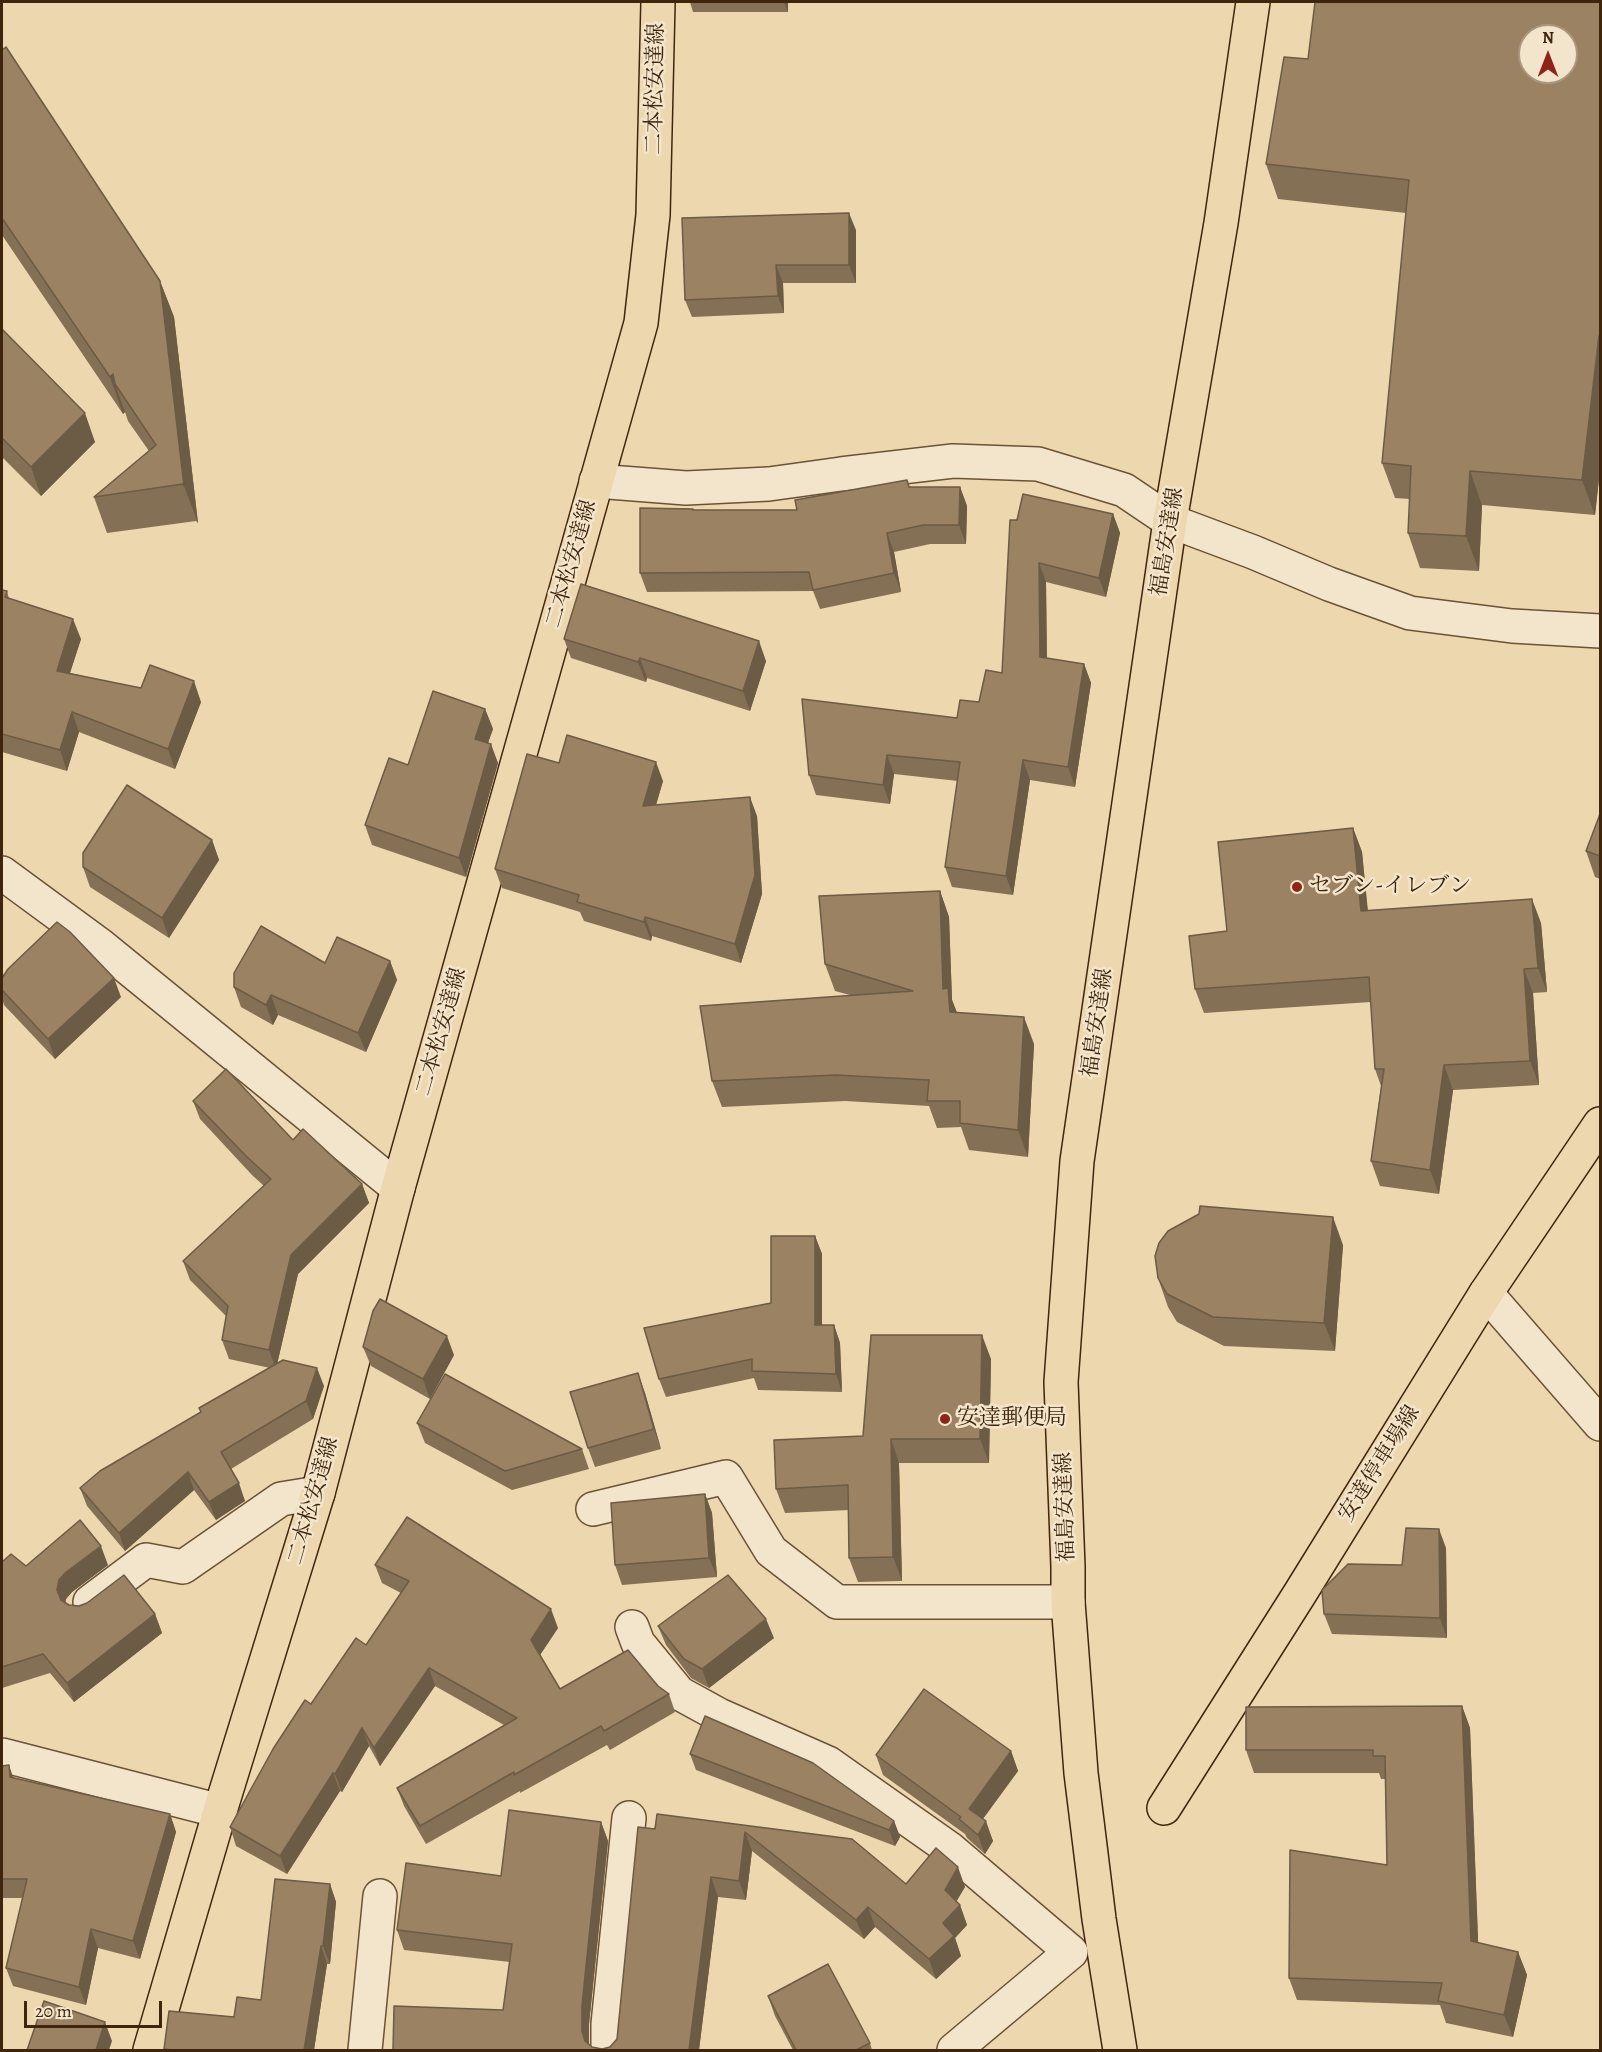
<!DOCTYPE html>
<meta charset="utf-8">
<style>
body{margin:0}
#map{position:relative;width:1602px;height:2052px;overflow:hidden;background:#edd7af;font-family:Alegreya,serif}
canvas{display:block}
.frame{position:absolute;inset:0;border:3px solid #40250e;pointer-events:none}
.north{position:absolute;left:1518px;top:24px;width:60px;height:60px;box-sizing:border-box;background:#f3e5cb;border:2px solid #ab987f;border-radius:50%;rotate:0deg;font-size:16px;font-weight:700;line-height:24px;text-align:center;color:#40250e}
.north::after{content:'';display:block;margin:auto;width:21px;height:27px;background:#8f2418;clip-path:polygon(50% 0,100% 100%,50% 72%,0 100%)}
.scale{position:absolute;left:24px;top:2001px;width:138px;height:27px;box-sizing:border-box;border:3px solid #40250e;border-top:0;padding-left:8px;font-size:18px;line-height:21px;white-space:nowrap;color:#40250e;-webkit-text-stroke:4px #f3e5cb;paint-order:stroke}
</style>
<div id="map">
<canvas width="1602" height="2052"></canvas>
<div class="frame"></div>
<div class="north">N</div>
<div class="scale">20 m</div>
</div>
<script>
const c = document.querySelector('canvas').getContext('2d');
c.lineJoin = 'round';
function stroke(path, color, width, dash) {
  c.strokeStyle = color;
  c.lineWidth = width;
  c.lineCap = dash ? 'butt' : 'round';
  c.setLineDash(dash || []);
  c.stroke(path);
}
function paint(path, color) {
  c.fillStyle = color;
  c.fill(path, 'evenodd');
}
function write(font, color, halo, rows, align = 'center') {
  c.font = font + ' Alegreya,"Noto Serif JP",serif';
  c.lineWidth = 5;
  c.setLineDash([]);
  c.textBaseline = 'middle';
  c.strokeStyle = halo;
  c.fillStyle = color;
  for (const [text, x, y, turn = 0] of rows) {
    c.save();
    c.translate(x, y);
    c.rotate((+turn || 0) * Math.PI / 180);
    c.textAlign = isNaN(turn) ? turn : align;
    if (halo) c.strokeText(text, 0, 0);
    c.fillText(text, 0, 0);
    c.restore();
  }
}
const minor = new Path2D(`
 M596,481L686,488L769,484L841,474L953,461L1038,464L1124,490L1170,521L1253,552L1329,584L1410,613L1512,626L1600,631
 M2,873L100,945L398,1188
 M1486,1293L1600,1424
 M593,1509L726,1477L771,1551L837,1602H1068
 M90,1602L146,1560L183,1567L281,1499L318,1493
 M632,1627L638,1643L679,1693L719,1715L828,1763L950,1849L1071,1952L954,2050
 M2,1755L220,1811
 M365,2050L380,1896
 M608,2050V2024L629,1818`);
const major = new Path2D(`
 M1164,1808L1299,1595L1486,1293L1600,1124
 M150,2050L220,1811L318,1493L398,1188L641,323L653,215L658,2
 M1120,2050L1099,1919L1081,1773L1068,1602V1567L1061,1382L1077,1161L1170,521L1221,223L1253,2`);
stroke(minor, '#6b5236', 36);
stroke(major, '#40250e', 36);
stroke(minor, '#f3e5cb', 33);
stroke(major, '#edd7af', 33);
paint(new Path2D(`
 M690,2H788V12H693Z
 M1600,2V470L1595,515L1482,505L1479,571L1420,568L1408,533L1410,499L1395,498L1382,463L1406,213L1278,199L1266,164L1308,59Z
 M2,50L160,281L174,317L198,523L196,521L107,533L94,497L149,451L128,421L125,412L123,414L2,235Z
 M856,230V283H783L784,313L692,317L685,300Z
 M2,329L95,442L41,496L2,457Z
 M910,487H960L967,506L966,544H930L894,552L901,592L820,609L813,591L647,592L640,573L693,510H797Z
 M1113,514L1120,533L1106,597L1046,582L1047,658L1084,664L1091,683L1075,787L1030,780L1013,895L952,887L945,867L958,781L894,774L890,804L816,795L809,775L957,718L979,702L1002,673L1017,520Z
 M2,590L7,591L9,599L81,639L70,673L201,702L175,769L79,732L67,771L2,752Z
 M564,639L766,661L750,711L647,678L646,682L571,658Z
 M485,709L493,729L488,743L498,763L466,877L372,845L365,825L408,765Z
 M559,763L663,781L656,805L757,816L762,894L741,963L652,936L651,941L584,921L580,912L502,888L495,869Z
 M1600,814V879L1595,877L1586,851Z
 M1353,828L1362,852L1368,911L1541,923L1547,992L1533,993L1539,1085L1453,1090L1439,1194L1380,1186L1371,1161L1381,1086L1375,1069L1371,1002L1204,1013L1195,989L1227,931Z
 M212,840L219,860L169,938L90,887L83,867Z
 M940,891L949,917L952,1000L957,1013L1034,1044L1028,1157L969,1150L961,1127L937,1128L929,1106L845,1101L722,1107L712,1081L850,995L835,991L825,964Z
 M390,961L397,980L366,1052L278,1015L273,1025L241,1007L234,987L325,963Z
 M2,978L121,997L55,1059L4,1005L2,998Z
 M193,1101L293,1140L362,1184L369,1203L298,1274L277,1364L324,1386L313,1419L231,1469L245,1501L216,1520L194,1490L125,1551L87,1506L80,1488L201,1412L199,1408L270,1368L229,1359L222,1340L226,1316L190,1280L183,1261L264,1186L252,1175L200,1119Z
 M815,1236L822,1254V1325H834L840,1343L842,1392L758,1390L754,1378L666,1397L659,1379L771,1303Z
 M1343,1245L1335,1351L1224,1346L1177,1322L1168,1307L1158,1278Z
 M363,1347L454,1355L430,1399L371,1366Z
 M991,1359L989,1463H899L902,1581L858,1582L849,1558V1510L785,1513L776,1489Z
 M645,1393L661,1449L595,1467L588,1448Z
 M417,1423L582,1449L589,1469L512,1490L425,1443Z
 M705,1494L712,1513L717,1577L622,1585L615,1565Z
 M1446,1548L1447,1638L1332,1634L1324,1614L1402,1565Z
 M2,1562L26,1566L108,1565L72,1592L66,1599L65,1603L69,1605L155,1614L162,1633L74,1702L50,1673L2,1688Z
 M375,1565L558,1628L540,1655L560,1689L658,1686L669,1694L675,1712L610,1750L607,1745L520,1793V1791L426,1844L404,1806L397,1788L504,1725L435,1686L380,1766L369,1746L342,1792L340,1791L287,1874L236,1846L230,1827L311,1704L366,1645L401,1593L382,1583Z
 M658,1626L774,1638L709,1688L691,1678L666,1645Z
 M1462,1706L1470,1728L1478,1943L1518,1952L1527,1975L1513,2037L1446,2023L1440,2005L1297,2000L1289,1978L1387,1865L1385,1779H1381L1379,1773H1254L1246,1750Z
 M1011,1751L1018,1771L983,1819L993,1841L985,1854L967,1838L965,1834L883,1775L876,1755Z
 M690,1754L894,1821L900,1837L895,1846L696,1770Z
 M2,1766L13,1778L170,1814L176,1832L140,1959L98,1948L86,2005L13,1986L6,1968L23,1898H2Z
 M657,1814L852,1839L906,1884L965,1887L956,1901L960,1905L967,1925L955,1938L961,1956L936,1979L875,1927L864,1939L752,1851L746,1900L718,1897L699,2050H393L503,2010L510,1962L404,1950L397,1930L601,1822L608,1841L589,2024V2044L592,2047L602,2049L610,2047L617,2039Z
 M330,1884L336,1902L330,1964H327L314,2050H165L164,2049L234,2017L261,2000Z
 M768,1996L870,2043L872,2050H793L775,2016Z`), '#847054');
paint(new Path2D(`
 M784,2H788V12Z
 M849,213L856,230V283L849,265Z
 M776,265L783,283L784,313L778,296Z
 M160,281L174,317L198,523L184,486Z
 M1599,336L1600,339V470L1595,515L1582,480Z
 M113,374L115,384L125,412L123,414L110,377Z
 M85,413L95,442L41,496L31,467Z
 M1470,471L1482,505L1479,571L1466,536Z
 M960,487L967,506L966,544L959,525Z
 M1113,514L1120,533L1106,597L1099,578Z
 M887,533L894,552L901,592L894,573Z
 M1039,563L1046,582L1047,677L1040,657Z
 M73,619L81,639L64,691L57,671Z
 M759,641L766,661L750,711L743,691Z
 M640,658L647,678L646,682L638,662Z
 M1084,664L1091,683L1075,787L1068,767Z
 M194,681L201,702L175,769L168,749Z
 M485,709L493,729L482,759L475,739Z
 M72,712L79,732L67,771L60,750Z
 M491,744L498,763L466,877L459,858Z
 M887,755L894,774L890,804L883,785Z
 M1023,760L1030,780L1013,895L1006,876Z
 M656,762L663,781L650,825L643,806Z
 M750,797L757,816L762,894L741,963L735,944Z
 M1353,828L1362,852L1370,936L1361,911Z
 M212,840L219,860L169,938L162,918Z
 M940,891L949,917L952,1000L958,1015L950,1012L943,989Z
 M1532,899L1541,923L1547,992L1538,968Z
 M645,917L652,936L651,941L644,922Z
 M390,961L397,980L366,1052L358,1033Z
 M1524,969L1533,993L1539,1085L1530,1061Z
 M114,978L121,997L55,1059L48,1039Z
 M271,995L278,1015L273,1025L266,1005Z
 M1024,1017L1034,1044L1028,1157L1018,1130Z
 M1444,1065L1453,1090L1439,1194L1430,1170Z
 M362,1184L369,1203L298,1274L276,1369L269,1350L291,1255Z
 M1333,1217L1343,1245L1335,1351L1324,1323Z
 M815,1236L822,1254V1343L815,1325Z
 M834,1325L840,1343L842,1392L836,1374Z
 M982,1335L991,1359L989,1463L980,1439Z
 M447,1336L454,1355L430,1399L423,1379Z
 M317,1368L324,1386L313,1419L306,1401Z
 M638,1373L645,1393L661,1449L654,1429Z
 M891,1439L899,1463L902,1581L893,1557Z
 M188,1472L194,1490L125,1551L119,1533Z
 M239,1483L245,1501L216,1520L209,1502Z
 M705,1494L712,1513L717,1577L709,1558Z
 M1439,1529L1446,1548L1447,1638L1440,1618Z
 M101,1546L108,1565L72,1592L66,1599L64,1609L57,1590L59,1580L65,1573Z
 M551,1609L558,1628L538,1658L531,1640Z
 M155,1614L162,1633L74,1702L67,1683Z
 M766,1619L774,1638L709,1688L702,1669Z
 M429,1668L435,1686L380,1766L374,1748Z
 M1462,1706L1470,1728L1479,1964L1471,1941Z
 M362,1728L369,1746L342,1792L335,1774Z
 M1011,1751L1018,1771L976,1828L969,1809Z
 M9,1765L15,1783L10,1777Z
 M333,1773L340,1791L287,1874L280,1856Z
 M170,1814L176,1832L140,1959L133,1941Z
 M894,1821L900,1837L895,1846L889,1830Z
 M986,1821L993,1841L985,1854L978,1835Z
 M601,1822L608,1841L589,2024V2050L582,2031V2005Z
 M745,1832L752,1851L746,1900L739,1881Z
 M958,1867L965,1887L952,1909L945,1890Z
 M711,1877L718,1897L699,2050H689Z
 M330,1884L336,1902L330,1964L323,1946Z
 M960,1905L967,1925L955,1938L961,1956L936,1979L929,1959L943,1923Z
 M868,1907L875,1927L864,1939L856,1920Z
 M91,1929L98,1948L86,2005L79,1987Z
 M321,1946L327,1964L314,2050H304Z
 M1518,1952L1527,1975L1513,2037L1504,2015Z
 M105,2022L112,2041L109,2050H96Z`), '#6c5b45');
const building = new Path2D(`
 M1315,2H1600V336H1599L1582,480L1470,471L1466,536L1408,533L1411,466L1382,463L1409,180L1266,164L1284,57L1308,59ZM1530,36H1566V72H1530Z
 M6,47L160,281L184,486L183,484L94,497L156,445L115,384L113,374L110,377L2,218V50Z
 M849,213V265H776L778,296L685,300L682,218Z
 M2,329L85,413L31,467L2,438Z
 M907,480L909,487H960L959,525H923L887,533L894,573L813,590L809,572L640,573V508L693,509V510H797L795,500Z
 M1023,494L1113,514L1099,578L1039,563L1040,657L1084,664L1068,767L1023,760L1006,876L945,867L960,762L887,755L883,785L809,775L802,699L957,718L960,700L979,702L986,670L1002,673L1010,520H1017Z
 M581,584L759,641L743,691L640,658L638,662L564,639Z
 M2,590L7,591L5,597L73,619L57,671L141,688L150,665L194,681L168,749L72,712L60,750L2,734Z
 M433,691L485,709L475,739L491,744L459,858L365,825L389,758L408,765Z
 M567,735L656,762L643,806L750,797L755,875L735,944L645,917L644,922L577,902L579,895L495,869L527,754L559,763Z
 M127,785L212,840L162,918L83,867V853Z
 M1600,814V856L1586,851Z
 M1353,828L1361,911L1532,899L1538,968L1524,969L1530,1061L1444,1065L1430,1170L1371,1161L1384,1069H1375L1369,977L1195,989L1189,936L1227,931L1218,842Z
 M940,891L943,989L948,988L950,1012L1024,1017L1018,1130L960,1123V1101H927L929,1080L836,1075L712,1081L700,1006L913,991L825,964L819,896Z
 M57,922L70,932L114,978L48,1039L2,990V978L8,969Z
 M261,926L325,963L337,937L390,961L358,1033L271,995L266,1005L234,987V973Z
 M226,1069L293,1140L303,1129L362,1184L291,1255L269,1350L222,1340L228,1306L183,1261L271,1179L246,1156L193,1101Z
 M1200,1206L1333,1217L1324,1323L1213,1317L1167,1294L1158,1278L1155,1256L1159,1243L1168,1231L1199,1214Z
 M771,1236H815V1325H834L836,1374L752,1371V1359L659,1379L644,1328L771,1303Z
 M380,1299L447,1336L423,1379L363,1347L373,1311Z
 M871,1335H982L980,1439H891L893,1557L849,1558L848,1485L776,1489L774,1440L863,1436Z
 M283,1360L317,1368L306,1401L221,1452L239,1483L209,1502L188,1472L119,1533L80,1488L100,1471L201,1412L199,1408Z
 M638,1373L654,1429L588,1448L570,1392Z
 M445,1374L582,1449L505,1471L417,1423Z
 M705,1494L709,1558L615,1565L611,1503Z
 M407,1517L551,1609L531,1640L560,1689L628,1650L658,1686L669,1694L604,1731L601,1726L514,1775V1772L420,1826L397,1788L517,1718L429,1668L374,1748L362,1728L335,1774L333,1773L280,1856L230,1827L273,1749L305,1700L311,1704L356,1638L366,1645L409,1581L375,1565Z
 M80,1520L101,1546L65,1573L59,1580L57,1590L61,1600L69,1605L79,1606L87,1603L124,1575L155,1614L67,1683L43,1654L2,1667V1562L11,1554L26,1566Z
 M1406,1528L1439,1529L1440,1618L1324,1614L1322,1590L1348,1564L1402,1565Z
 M728,1575L766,1619L702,1669L684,1659L658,1626Z
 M924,1689L1011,1751L969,1809L986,1821L978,1835L959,1819L961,1817L876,1755Z
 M1462,1706L1471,1941L1518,1952L1504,2015L1438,2001L1442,1983L1289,1978L1290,1850L1387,1865L1385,1756H1373V1750H1246V1707Z
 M705,1716L813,1763L894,1821L889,1830L690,1754Z
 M9,1765L10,1777L170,1814L133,1941L91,1929L79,1987L6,1968L27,1879H2V1766Z
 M509,1810L601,1822L582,2005V2031L585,2041L592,2047L602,2049L610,2047L617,2039L638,1827L655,1829L657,1814L852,1839L906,1884L936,1848L958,1867L945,1890L960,1905L943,1923L954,1936L929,1959L868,1907L856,1920L745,1832L739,1881L711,1877L689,2050H393L394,2006L503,2010L512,1944L397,1930L406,1863L501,1876Z
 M275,1879L330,1884L323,1946H321L304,2050H172L164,2049L169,2011L234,2017L237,1997L261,2000Z
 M828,1964L870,2043L856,2050H796L768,1996Z
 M44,2001L105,2022L96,2050H27Z`);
paint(building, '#9a8262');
stroke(building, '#6c5b45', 1.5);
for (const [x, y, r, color] of [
 [1297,887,6,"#8f2418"],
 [945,1419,6,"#8f2418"]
]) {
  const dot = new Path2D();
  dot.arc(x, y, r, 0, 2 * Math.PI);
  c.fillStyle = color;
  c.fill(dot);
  stroke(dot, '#f3e5cb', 2);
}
write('22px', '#40250e', '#f3e5cb', [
 ["二本松安達線",656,89,-89],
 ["福島安達線",1168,542,-81],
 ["二本松安達線",572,564,-74],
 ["福島安達線",1098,1023,-82],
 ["二本松安達線",442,1032,-74],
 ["安達停車場線",1380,1464,-58],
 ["二本松安達線",314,1501,-74],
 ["福島安達線",1066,1507,-92]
]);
write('22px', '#40250e', '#f3e5cb', [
 ["セブン-イレブン",1309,887],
 ["安達郵便局",957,1419]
], 'left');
</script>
